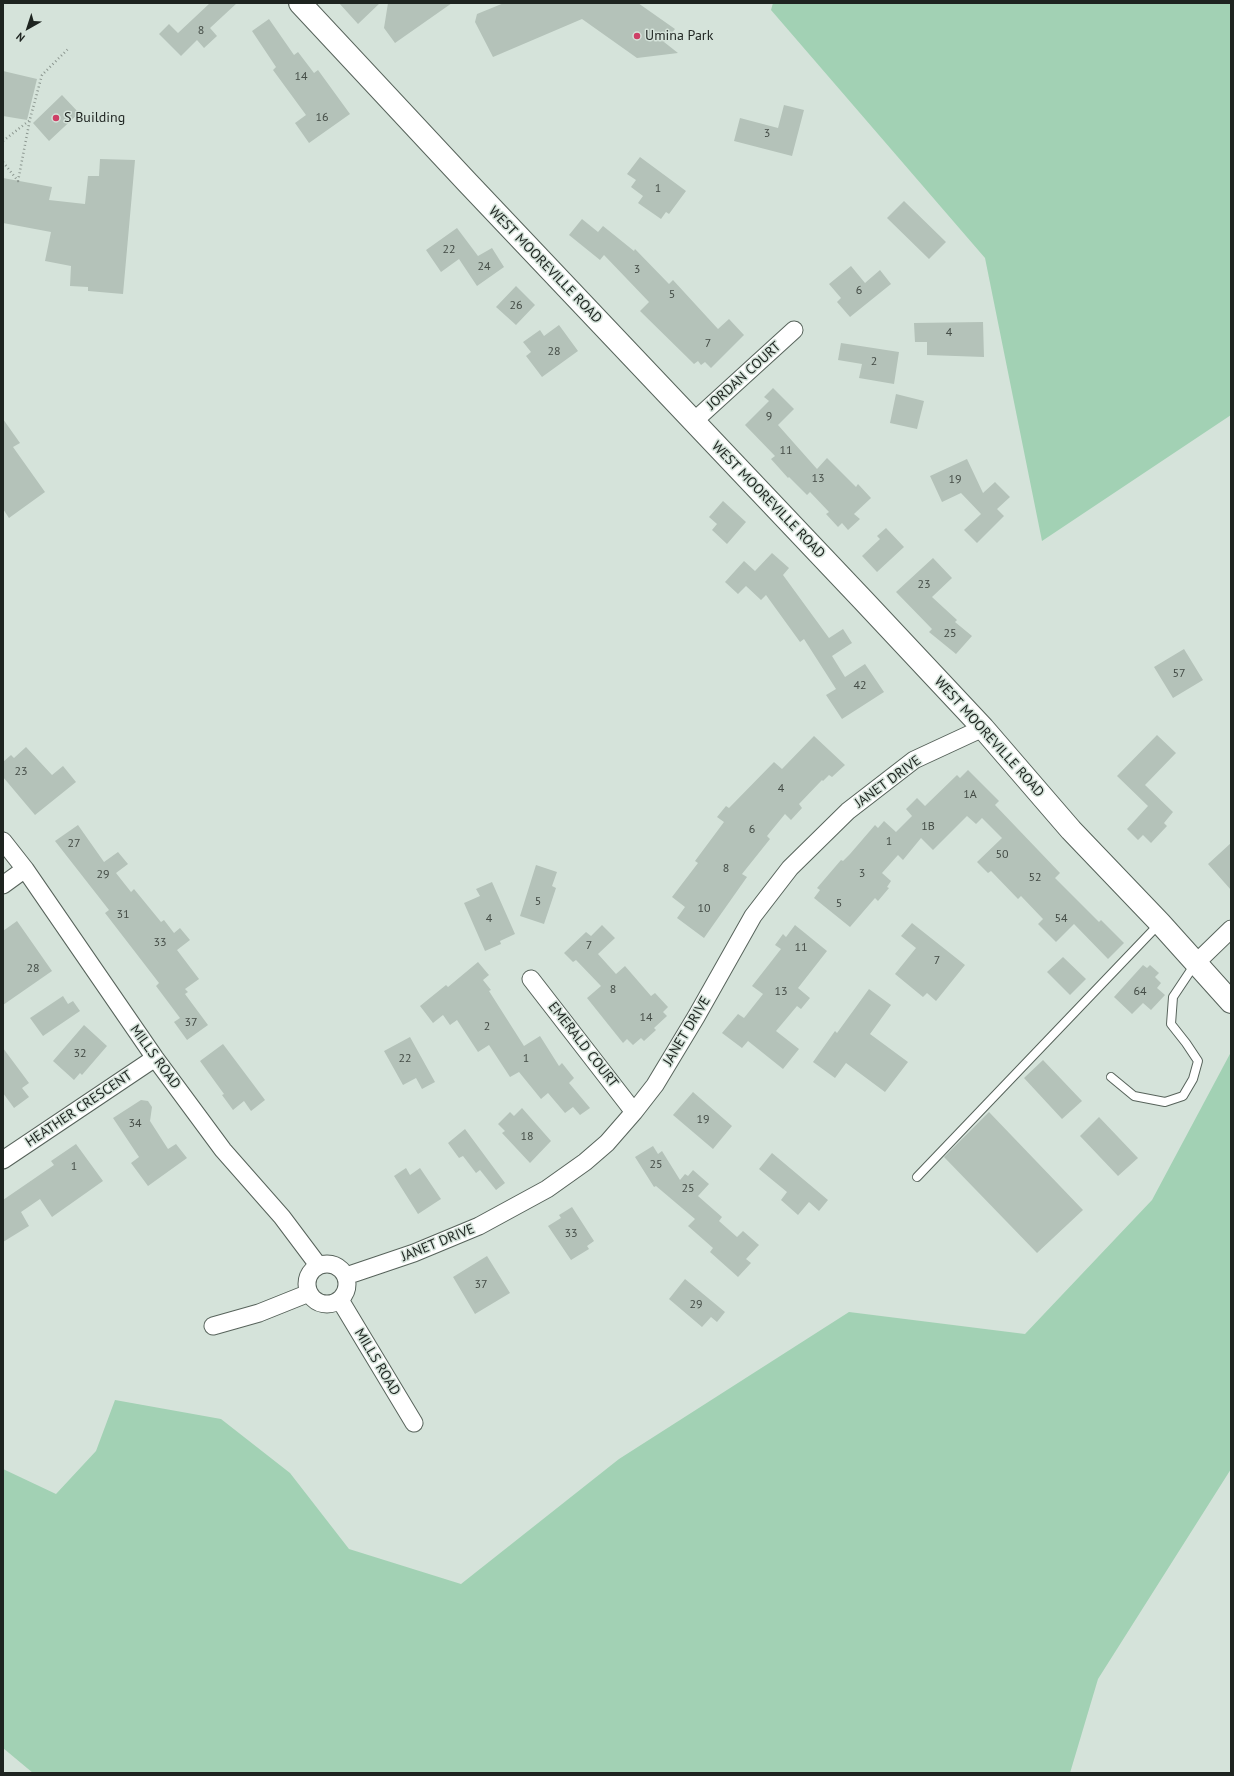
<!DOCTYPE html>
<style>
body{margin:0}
#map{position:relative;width:1234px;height:1776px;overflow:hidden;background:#d5e3da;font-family:"PT Sans",sans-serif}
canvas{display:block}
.frame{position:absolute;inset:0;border:4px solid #1e2420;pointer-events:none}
.north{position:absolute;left:8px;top:8px;width:40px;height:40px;-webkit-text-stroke:3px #d5e3da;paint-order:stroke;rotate:219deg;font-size:11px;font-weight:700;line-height:16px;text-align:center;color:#1e2420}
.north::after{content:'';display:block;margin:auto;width:14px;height:18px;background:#1e2420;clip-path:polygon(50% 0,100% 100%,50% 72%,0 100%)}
</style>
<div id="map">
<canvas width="1234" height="1776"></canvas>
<div class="frame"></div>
<div class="north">N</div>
</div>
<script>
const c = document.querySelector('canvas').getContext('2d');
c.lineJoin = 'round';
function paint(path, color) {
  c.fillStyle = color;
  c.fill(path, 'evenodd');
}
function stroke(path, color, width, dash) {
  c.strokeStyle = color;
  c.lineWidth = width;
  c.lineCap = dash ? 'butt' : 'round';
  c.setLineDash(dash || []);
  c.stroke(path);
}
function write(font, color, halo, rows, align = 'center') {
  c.font = font + ' "PT Sans",sans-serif';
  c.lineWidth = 3;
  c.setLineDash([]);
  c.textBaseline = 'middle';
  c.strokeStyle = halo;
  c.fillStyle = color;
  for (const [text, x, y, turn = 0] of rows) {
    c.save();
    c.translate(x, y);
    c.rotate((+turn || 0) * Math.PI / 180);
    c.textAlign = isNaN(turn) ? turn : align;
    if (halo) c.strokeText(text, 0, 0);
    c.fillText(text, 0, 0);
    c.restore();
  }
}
paint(new Path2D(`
 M773,3H1231V415L1042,541L985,258L771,10Z
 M1231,1052V1469L1098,1679L1070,1773H33L3,1748V1469L56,1494L96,1451L115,1400L221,1419L290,1473L349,1549L461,1584L619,1459L849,1312L1025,1334L1152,1200Z`), '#a2d1b4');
paint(new Path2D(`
 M210,3H237L210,28L217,36L204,48L197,40L181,56L159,34L169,24L178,33Z
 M339,3H380L358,24Z
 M388,3H452L395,43L384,28Z
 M504,3H638L675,29L664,42L678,53L637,58L582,19L493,57L475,22L477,14Z
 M269,19L294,55L298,52L314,73L318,70L350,114L309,143L295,123L306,115L273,70L276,67L252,31Z
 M3,71L37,79L27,120L3,116Z
 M62,95L79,113L49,141L33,123Z
 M784,105L804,110L792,156L734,141L740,118L778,128Z
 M640,157L686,191L669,214L666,212L661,219L638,203L643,196L631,187L636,180L627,174Z
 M100,159L135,160L123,294L88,291V287L70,286L71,266L45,261L51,232L3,223V178L52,187L49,200L85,204L88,176H99Z
 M904,201L946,242L929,259L887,218Z
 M582,219L598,232L603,226L634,251L635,249L669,284L673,280L718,329L729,319L744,335L711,368L705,362L701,365L698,361L694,364L640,311L649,302L604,255L600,260L569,235Z
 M457,228L478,256L492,248L504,267L477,286L459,259L441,272L426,250Z
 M851,266L865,283L880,270L891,284L850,317L837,302L841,298L829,284Z
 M516,286L535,305L516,325L496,307Z
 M983,322L984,357L927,355V342H915L914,323Z
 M559,325L578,351L542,377L526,356L531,352L523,342L540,330L544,336Z
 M841,343L899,352L894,384L859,378L862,364L838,360Z
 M773,388L794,409L778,425L817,469L827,458L856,487L858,484L871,498L854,514L860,519L848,530L842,523L838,527L826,514L829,512L810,492L807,495L789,477L788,478L771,459L775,456L745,425L769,401L764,397Z
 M896,394L924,401L917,429L890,423Z
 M3,419L20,443L13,447L45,492L9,518L3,509Z
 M967,459L983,493L995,482L1010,497L997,509L1004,516L977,543L964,530L981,514L961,493L942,502L930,476Z
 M723,501L746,522L727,544L712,530L717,524L709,517Z
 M886,528L904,547L877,572L862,556L880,539L877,536Z
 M772,553L789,568L783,575L829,638L843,629L852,643L832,656L845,677L865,664L884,692L842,719L826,695L836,689L804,639L800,642L766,595L761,600L746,586L738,594L725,582L744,561L755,571Z
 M933,558L952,578L932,597L957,620L955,622L972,636L956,654L929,632L932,629L896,592Z
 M1184,649L1203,680L1173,698L1154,667Z
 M1157,735L1176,753L1145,785L1173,812L1164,823L1167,826L1151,843L1143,835L1138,840L1127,829L1148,806L1117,776Z
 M814,736L845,765L832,777L829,775L823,781L822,780L799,804L802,808L791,820L785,814L767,836L770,839L742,874L747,877L704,938L677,918L685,907L672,897L698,863L695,861L724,822L717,817L726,806L729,808L774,762L782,769Z
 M26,747L52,775L63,766L76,782L35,815L3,777V762L11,755L14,758Z
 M968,770L999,801L995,805L1060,873L1055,878L1099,922L1101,920L1124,943L1108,959L1074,924L1056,942L1038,924L1043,919L1021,896L1018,899L991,871L988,873L977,862L1002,838L982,818L976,824L967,816L933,850L921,838L903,860L898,855L882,873L891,881L887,887L889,888L878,901L875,898L850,927L814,898L820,890L817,888L841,860L843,861L850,854L875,825L878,828L884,821L896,832L912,816L906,809L917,798L925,806L957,775L960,778Z
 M78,825L104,862L118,852L128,864L116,873L131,892L134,889L161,922L164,920L174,933L180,928L190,940L177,950L199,979L185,989L188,992L185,994L208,1025L187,1040L174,1022L180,1018L156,986L159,983L105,913L109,910L55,841Z
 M1231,843V890L1208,864Z
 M536,865L557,872L552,886L556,888L544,924L520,916Z
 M492,882L515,934L500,941L501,944L485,951L464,903L480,896L476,889Z
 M17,921L52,971L3,1005V931Z
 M912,923L965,965L936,1001L927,993L923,997L895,974L916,948L901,936Z
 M602,925L615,938L598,954L616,974L625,966L651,996L655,993L668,1007L663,1012L667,1016L654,1028L656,1030L644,1041L641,1038L633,1045L627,1039L623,1043L587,998L601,986L576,960L573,962L564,953L586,932L591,936Z
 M795,925L827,951L798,988L810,998L801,1009L797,1006L776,1031L799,1049L783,1069L748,1041L742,1048L722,1033L738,1014L744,1018L763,994L752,986L781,949L775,945L783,934L786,937Z
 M1063,957L1086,979L1070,995L1047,972Z
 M478,962L489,975L483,980L491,990L489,991L524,1046L540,1036L559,1066L562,1063L574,1078L569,1083L590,1108L580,1115L573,1107L565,1113L548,1093L541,1099L519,1072L510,1077L489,1045L478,1052L457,1020L450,1025L443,1015L433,1023L420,1006L446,985L448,987Z
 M1143,965L1147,968L1150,965L1159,973L1155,977L1161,983L1157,988L1165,995L1151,1010L1143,1003L1132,1014L1114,997Z
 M869,989L891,1005L870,1034L908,1062L885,1092L846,1063L835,1078L813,1062L835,1031L837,1033Z
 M63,996L68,1004L73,1001L80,1011L43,1036L30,1018Z
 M84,1025L107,1046L82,1075L80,1073L74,1080L53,1061Z
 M410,1037L435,1082L422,1089L416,1078L403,1085L384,1051Z
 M223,1044L265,1100L251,1111L244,1101L233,1110L222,1095L224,1094L200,1061Z
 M3,1048L29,1083L22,1088L29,1097L14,1108L3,1093Z
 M1043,1060L1082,1101L1062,1119L1024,1078Z
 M693,1092L732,1126L713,1149L673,1115Z
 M141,1100L148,1101L152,1107L150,1121L168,1149L176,1144L187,1158L148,1186L131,1163L139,1157L113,1118Z
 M522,1108L551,1141L530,1163L502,1133L505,1131L498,1124L510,1112L514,1116Z
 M989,1112L1083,1210L1037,1253L944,1157Z
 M1099,1117L1138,1158L1118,1176L1080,1136Z
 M465,1129L505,1183L496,1190L480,1170L476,1173L463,1156L459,1158L448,1143Z
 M76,1144L103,1181L52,1217L40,1199L21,1212L29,1226L3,1242V1200L54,1165L51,1161Z
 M653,1146L658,1154L662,1151L680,1180L685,1174L688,1176L693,1170L709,1184L698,1196L722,1217L719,1221L737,1237L743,1231L759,1245L746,1259L751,1263L738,1277L710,1252L713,1248L688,1226L695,1219L656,1186L654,1187L635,1157Z
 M772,1153L828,1200L819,1211L809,1202L798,1215L781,1200L787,1192L759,1169Z
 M406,1168L410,1175L420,1168L441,1199L418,1214L394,1176Z
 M572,1207L594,1241L587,1246L589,1249L571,1260L548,1226L561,1218L559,1215Z
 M487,1256L510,1293L475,1314L453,1277Z
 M685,1279L725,1312L717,1322L711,1317L702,1327L669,1299Z`), '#b4c2b9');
const lane = new Path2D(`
 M1111,1077L1134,1096L1165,1102L1183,1096L1193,1079L1198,1061L1186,1043L1171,1024L1173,997L1195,964
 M917,1177L1160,923`);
const street = new Path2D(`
 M693,422L794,330
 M3,841L25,869L155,1058L223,1150L282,1217L318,1265
 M3,885L25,869
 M1197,962L1231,929
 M531,979L634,1112
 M3,1160L155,1058
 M307 1284a20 20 0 1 1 40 0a20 20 0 1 1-40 0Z
 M346,1276L414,1253L479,1226L547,1189L585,1162L607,1143L634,1112L655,1085L696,1017L753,916L790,868L848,811L914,760L983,728
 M340,1300L414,1423
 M213,1326L259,1313L309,1293`);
const secondary = new Path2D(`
 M300,3L466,181L863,600L983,728L1071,830L1160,923L1231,1002`);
stroke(lane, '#57635b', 10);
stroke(street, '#57635b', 19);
stroke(secondary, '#57635b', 24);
stroke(new Path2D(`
 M3,141L30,120
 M3,162L18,181L30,119L42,75L69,48`), '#8c9790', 2.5, [1, 3]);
stroke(lane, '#fff', 8);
stroke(street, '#fff', 17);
stroke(secondary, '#fff', 22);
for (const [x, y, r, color] of [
 [637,36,4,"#ce3f66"],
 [56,118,4,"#ce3f66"]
]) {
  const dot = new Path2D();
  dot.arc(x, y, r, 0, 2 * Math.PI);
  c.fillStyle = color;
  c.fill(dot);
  stroke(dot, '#d5e3da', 1.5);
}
write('12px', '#444c46', null, [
 ["8",201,31],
 ["14",301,77],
 ["16",322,118],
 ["3",767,134],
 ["1",658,189],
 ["22",449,250],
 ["24",484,267],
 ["3",637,270],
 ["6",859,291],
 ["5",672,295],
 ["26",516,306],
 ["4",949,333],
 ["7",708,344],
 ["28",554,352],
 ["2",874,362],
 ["9",769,417],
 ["11",786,451],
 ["13",818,479],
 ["19",955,480],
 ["23",924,585],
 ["25",950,634],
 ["57",1179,674],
 ["42",860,686],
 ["23",21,772],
 ["4",781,789],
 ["1A",970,795],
 ["1B",928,827],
 ["6",752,830],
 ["1",889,842],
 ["27",74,844],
 ["50",1002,855],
 ["8",726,869],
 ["3",862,874],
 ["29",103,875],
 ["52",1035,878],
 ["5",538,902],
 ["5",839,904],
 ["10",704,909],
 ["31",123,915],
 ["4",489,919],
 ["54",1061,919],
 ["33",160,943],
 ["7",589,946],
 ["11",801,948],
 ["7",937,961],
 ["28",33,969],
 ["8",613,990],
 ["13",781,992],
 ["64",1140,992],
 ["14",646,1018],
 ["37",191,1023],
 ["2",487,1027],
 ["32",80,1054],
 ["22",405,1059],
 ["1",526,1059],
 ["19",703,1120],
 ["34",135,1124],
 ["18",527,1137],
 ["25",656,1165],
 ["1",74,1167],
 ["25",688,1189],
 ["33",571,1234],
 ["37",481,1285],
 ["29",696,1305]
]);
write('14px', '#1e2420', '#d5e3da', [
 ["Umina Park",645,36],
 ["S Building",64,118]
], 'left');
write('14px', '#1e2420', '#d5e3da', [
 ["WEST MOOREVILLE ROAD",545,265,46],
 ["JORDAN COURT",744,376,-42],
 ["WEST MOOREVILLE ROAD",768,500,46],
 ["WEST MOOREVILLE ROAD",989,737,48],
 ["JANET DRIVE",888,782,-36],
 ["JANET DRIVE",687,1031,-59],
 ["EMERALD COURT",583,1045,52],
 ["MILLS ROAD",155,1057,54],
 ["HEATHER CRESCENT",79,1109,-34],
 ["JANET DRIVE",438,1243,-22],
 ["MILLS ROAD",377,1362,59]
]);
</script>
